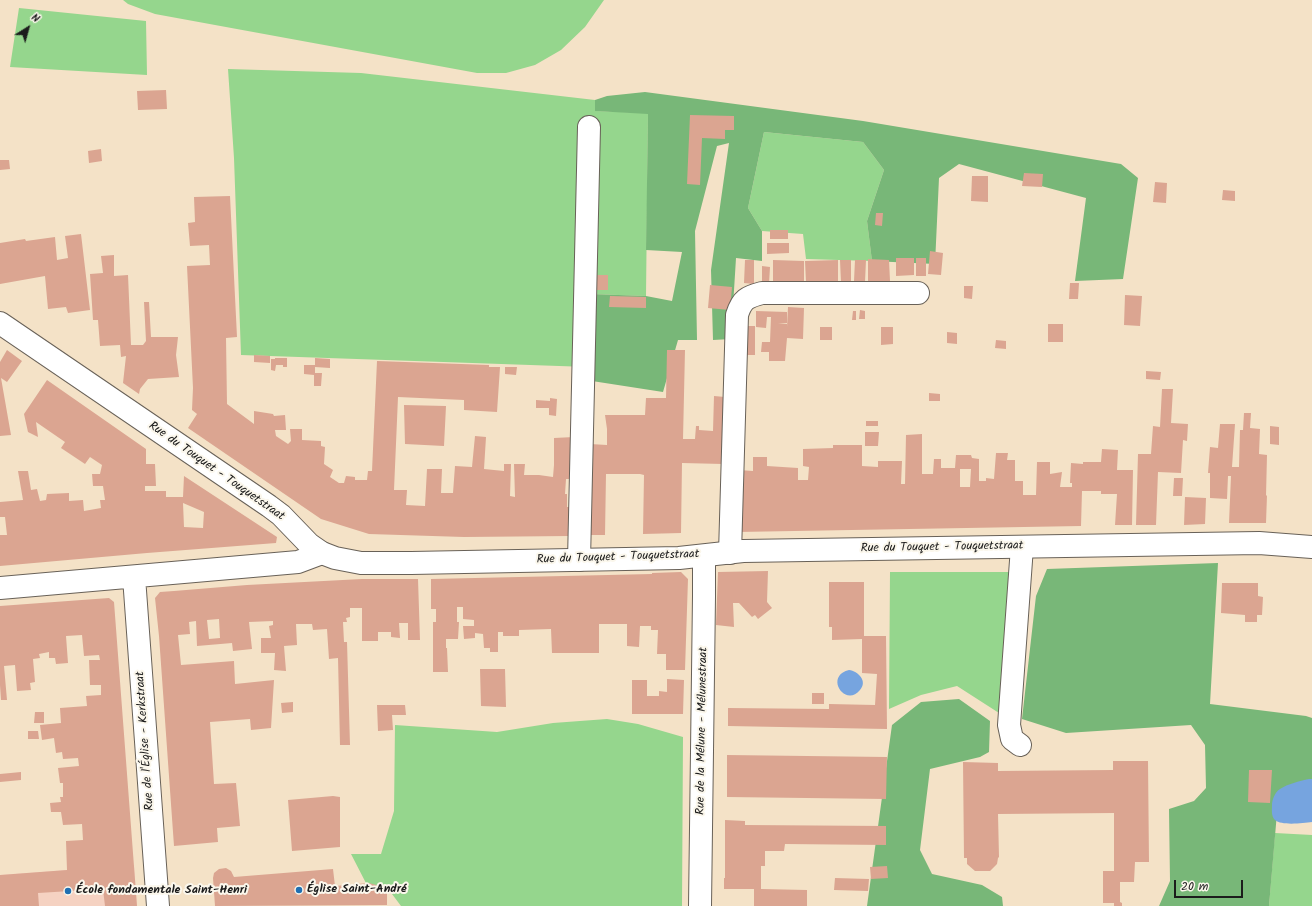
<!DOCTYPE html>
<meta charset="utf-8">
<style>
body{margin:0}
#map{position:relative;width:1312px;height:906px;overflow:hidden;background:#f4e2c7;font-family:Kalam,sans-serif}
canvas{display:block}
.north{position:absolute;left:8px;top:8px;width:40px;height:40px;-webkit-text-stroke:3px #fbf7ec;paint-order:stroke;rotate:37deg;font-size:11px;font-weight:700;line-height:16px;text-align:center;color:#1c1c1c}
.north::after{content:'';display:block;margin:auto;width:14px;height:18px;background:#1c1c1c;clip-path:polygon(50% 0,100% 100%,50% 72%,0 100%)}
.scale{position:absolute;left:1174px;top:880px;width:69px;height:18px;box-sizing:border-box;border:2px solid #1c1c1c;border-top:0;padding-left:5px;font-size:12px;line-height:14px;white-space:nowrap;color:#1c1c1c;-webkit-text-stroke:3px #fbf7ec;paint-order:stroke}
</style>
<div id="map">
<canvas width="1312" height="906"></canvas>
<div class="north">N</div>
<div class="scale">20 m</div>
</div>
<script>
const c = document.querySelector('canvas').getContext('2d');
c.lineJoin = 'round';
function paint(path, color) {
  c.fillStyle = color;
  c.fill(path, 'evenodd');
}
function stroke(path, color, width, dash) {
  c.strokeStyle = color;
  c.lineWidth = width;
  c.lineCap = dash ? 'butt' : 'round';
  c.setLineDash(dash || []);
  c.stroke(path);
}
function write(font, color, halo, rows, align = 'center') {
  c.font = font + ' Kalam,sans-serif';
  c.lineWidth = 4;
  c.setLineDash([]);
  c.textBaseline = 'middle';
  c.strokeStyle = halo;
  c.fillStyle = color;
  for (const [text, x, y, turn = 0] of rows) {
    c.save();
    c.translate(x, y);
    c.rotate((+turn || 0) * Math.PI / 180);
    c.textAlign = isNaN(turn) ? turn : align;
    if (halo) c.strokeText(text, 0, 0);
    c.fillText(text, 0, 0);
    c.restore();
  }
}
paint(new Path2D(`
 M134,865L137,906H0V875Z`), '#f5d2c2');
paint(new Path2D(`
 M123,0H604L585,27L561,50L535,65L506,73H477L155,14L128,4Z
 M19,8L146,21L147,75L10,67Z
 M228,69L361,73L595,100L596,111L648,113L646,296L591,294L588,367L241,355L234,158Z
 M764,132L863,142L884,170L867,221L872,261L806,259L803,234L762,231L748,208Z
 M890,572H1011L999,713L957,686L921,695L889,709Z
 M607,719L638,724L683,737L682,906H401L389,890L368,887L351,854H381L394,811L395,725L497,732L553,723Z
 M1275,833L1312,835V906H1269Z`), '#95d68d');
paint(new Path2D(`
 M645,92L863,121L1121,164L1138,178L1123,279L1075,281L1086,198L959,164L939,178L935,264L872,261L867,221L884,170L863,142L764,132L748,208L762,231V261L736,258L731,339L713,340L711,270L729,143L717,146L695,231L697,340H678L663,392L592,381L591,294L646,296L672,301L682,252L646,250L648,114L595,111V100L607,96Z
 M1218,563L1210,704L1306,716L1312,718V783L1278,801L1269,906H1159L1170,881L1169,809L1194,801L1206,788L1205,745L1191,725L1066,733L1022,719L1036,596L1047,569Z
 M959,699L990,721L989,752L980,757L930,769L920,850L932,874L982,885L1002,897L1003,906H867L892,725L921,702Z`), '#78b778');
paint(new Path2D(`
 M849,670C858,671 868,681 860,690C845,708 824,676 849,670Z
 M1309,779H1312V822C1303,823 1282,826 1275,820C1271,816 1272,810 1272,805C1272,800 1275,792 1280,789C1288,784 1299,781 1309,779Z`), '#76a4df');
paint(new Path2D(`
 M166,90L167,109L138,110L137,91Z
 M690,115L734,116V130H725V139L702,138L700,185L687,184Z
 M101,149L102,161L89,163L88,151Z
 M0,160H9L10,169L0,170Z
 M1024,173L1043,174L1042,187L1022,186Z
 M972,176H988V202L971,201Z
 M1155,182L1167,183L1166,203L1153,202Z
 M1223,190L1235,191V201L1222,200Z
 M230,196L237,337L226,338L227,404L254,424V411L273,414L274,416L285,415L286,430H275L276,436L288,444L291,441L290,429H302V440L321,441V446L325,447L324,464L333,470L330,477L339,483H344L346,476L355,477V480H367L368,471H372L377,361L489,365V367H500L497,412L464,410V400L398,397L394,490H407L406,505L425,506L427,469H442L441,493H453L455,466L472,467L475,436L486,437L484,469L504,471V464H511L510,496L515,497L514,464H525L524,475H539L553,477L554,465V438L574,437L571,479H566L565,494H567V507H571L570,536L464,537L369,534L321,519L188,428L197,414L192,410L193,388L187,266L210,265L209,245L190,246L188,223L195,222L194,197Z
 M876,213H883L882,226L875,225Z
 M770,230H788V239H770Z
 M81,234L90,310L68,313L66,307L48,309L45,276L0,284V243L25,239L26,241L55,237L57,260L68,258L65,236Z
 M767,243H789V253L767,254Z
 M930,251L943,253L941,275L928,274Z
 M114,255V276L128,275L131,345H143L146,341L144,302H149L151,337H178L176,355L179,377L148,379L140,389L139,394L123,383L126,356L121,357L120,345L100,346L98,320H93L90,274L103,273L101,256Z
 M896,258H914V275L896,276Z
 M916,258H926V276H916Z
 M868,259L889,260L890,281H868Z
 M745,260H754V284L744,283Z
 M773,260L804,261V283L773,282Z
 M838,260V282H806L805,261Z
 M840,260H851V282H841Z
 M855,260H866L865,282L854,281Z
 M762,266L770,267L769,284H762Z
 M592,275H608V290H592Z
 M1070,283H1079L1078,299H1069Z
 M710,285L732,287L730,310L708,308Z
 M964,286H973L972,299L964,298Z
 M1125,295L1142,296L1140,326L1124,325Z
 M610,296L646,297V308L609,307Z
 M788,307L804,308L803,339L787,338L785,361H769V352H761L762,342H770L771,317H767L766,328L756,327V311L787,312V323H778L787,324V327Z
 M860,310L865,311V319H859Z
 M853,311H856V320H852Z
 M1048,324H1063V342H1048Z
 M742,326H755V355H741Z
 M820,327H832V340H820Z
 M881,327H893V344L881,345Z
 M947,332L957,333V344L947,343Z
 M996,340L1006,341V349L995,348Z
 M7,350L22,361L7,382L1,378L11,435L0,436V362Z
 M667,350H685L683,439H695L696,426H699V430L713,431L714,396L725,397L723,464L682,463L681,533L643,534L644,475L640,474H606L605,535H588L590,444L607,445V429L605,415H645L646,398H666Z
 M254,355L270,356V363L254,362Z
 M275,358H287V367H283V365H276L275,371L271,370V359H275Z
 M315,358L330,359V368L315,367V373H322L321,386H314V375L304,374V365H315Z
 M505,367H517L516,375L505,374Z
 M1146,371L1161,372L1160,380L1146,379Z
 M47,380L146,449V464H155L156,486H145V491H166V497H183L184,476L277,537L276,543L147,553L0,566V535H7L5,517H0V502L23,500L18,471H28L31,490L37,489L40,501L46,500L47,494L69,493V501L83,500L84,511L101,508L100,500H105L103,486H93L92,474H100L102,465L90,457L85,464L61,448L65,442L36,422L38,437L28,432L24,414ZM183,503L204,512L203,528L184,527Z
 M1162,389H1173L1171,423L1188,424L1187,441L1183,440L1181,473L1158,472L1156,525H1136L1138,454H1151L1153,426L1160,427Z
 M929,393L940,394V401H929Z
 M550,398L557,399L556,416L549,415V408H536V400L550,401Z
 M404,405L446,406L444,446L405,444Z
 M1244,413H1251L1250,428L1260,429L1259,454L1267,455L1266,496L1267,495L1266,523H1229L1231,476H1228L1227,499L1210,498V473H1208L1210,447L1218,448L1220,424H1235L1232,467H1239L1240,430H1243Z
 M866,421H878V426H866Z
 M1270,426L1279,427V445L1270,444Z
 M865,432H879L878,446H865Z
 M922,434V474H933L934,459H941V468H955L956,455H971L972,458L979,459V481H986V478L994,479L996,453H1008L1007,460H1015V481H1023V495H1036L1037,462H1050V474L1062,472L1060,487H1072V483H1070L1071,463L1083,464V462H1101L1102,449L1118,450L1117,470H1133L1132,525H1115L1117,494H1101V491H1082L1081,526L737,532L739,470L753,471V457H767V466L798,468V480H808L809,467L803,466V449L833,448V445H862V466L878,467V461H902L901,484H905L906,435ZM960,469H971L970,487H960Z
 M1174,478H1183L1182,496H1173Z
 M1185,497L1206,498L1205,524L1184,525Z
 M768,571L767,602L772,608L758,619L755,615L752,617L739,603H733L734,627L716,625L718,572Z
 M681,572L688,579L685,670H666V654H657L658,630H651V626H640L639,647L627,646V624H599V653H552L551,629L519,630V636H503V632H498V652H490V648H484L483,634L475,633V638L464,639L463,626H474V620L463,619V607H457V622H459L458,639H446V648H447L448,672H433V622H436V609H431V579L652,574V573Z
 M362,579H418L420,640H408V623H399L400,638L391,637V632H378V641H362V608H350V617L346,618L347,622H343L344,642H347L350,745H340L338,658L329,659L327,629L313,630L312,624H296L297,645L284,646L286,671L274,670L275,653H261V638H271L269,626L273,625V621L249,622L252,649L233,651L232,643L197,646L196,621L189,622L190,634L178,635L181,665L234,661L235,684L274,680L271,728L251,730L250,719L210,722L214,784L236,783L240,826L217,828L218,842L174,846L159,636L155,598L160,592L174,591L247,585ZM219,619L220,638L209,639L207,620Z
 M829,582H864V636H886L887,729L728,726V708L829,709V704L875,705L877,674L862,673V639L832,640V627H829Z
 M1222,583H1258V596L1263,597L1262,615H1257V622H1245V615L1221,613Z
 M109,598L114,602L137,906H105L103,889L38,893L39,906H0V875L67,870L66,841L83,840L82,824L63,825L61,812H51L50,803L61,802L60,797H63V783H60L58,768L79,766L78,758L63,759L62,752L56,753L54,738L42,740L40,725L61,723L60,708L87,706L86,696L101,695V685H90L89,660H100L99,655L84,656L82,635L66,636L68,663L56,664L55,658H49V652L39,654L40,658L33,659L35,682L30,683L31,690L17,691L15,665L4,666L7,700H1L0,685V606Z
 M480,669H505L506,707L481,706Z
 M667,679L684,680L683,714H632V680H647V696H659V691L667,692Z
 M812,693H824V704H812Z
 M293,702V712L282,713L281,703Z
 M377,705H405L406,715H392L393,730L378,731Z
 M35,712H44V723H34Z
 M28,731H38L39,739H28Z
 M727,755L887,757L886,799L727,797Z
 M1113,761H1148L1149,862H1135L1134,882H1120V902L1122,903V906H1114V903H1103V871H1114V813L998,814L999,857L998,858L997,864L990,871H975L967,864V858H964L963,762L998,763V771L1113,770Z
 M1249,770H1272L1270,803L1248,802Z
 M21,772V780L0,782V774Z
 M333,796L340,797V847L292,851L288,800Z
 M725,820L745,821V825L886,826V845L785,844L784,851H765V866H761V889L807,890V906H754V889H724V878H725Z
 M887,866L888,878L871,879L870,867Z
 M226,868L231,871L234,877L333,869L335,886L369,883L380,886L387,894V905L215,906L213,878L214,873L219,869Z
 M835,878L869,879L868,891L834,890Z`), '#dba591');
const minor = new Path2D(`
 M730,553L737,315C742,299 747,297 762,293H918
 M579,560L589,127
 M134,577L158,906
 M0,588L298,562L322,553
 M1020,745L1012,739L1009,725L1022,547
 M700,906L704,596V556`);
const major = new Path2D(`
 M0,323L269,506L281,515L309,544L322,553L335,558L361,563H411L679,558L743,551L1259,543L1312,547`);
stroke(minor, '#686158', 24);
stroke(major, '#686158', 24);
stroke(minor, '#fff', 22);
stroke(major, '#fff', 22);
for (const [x, y, r, color] of [
 [299,890,4,"#1f6fb2"],
 [68,891,4,"#1f6fb2"]
]) {
  const dot = new Path2D();
  dot.arc(x, y, r, 0, 2 * Math.PI);
  c.fillStyle = color;
  c.fill(dot);
  stroke(dot, '#fbf7ec', 1.5);
}
write('12px', '#1c1c1c', '#fbf7ec', [
 ["Rue du Touquet - Touquetstraat",216,472,35],
 ["Rue du Touquet - Touquetstraat",942,548,-1],
 ["Rue du Touquet - Touquetstraat",618,558,-2],
 ["Rue de la Mélune - Mélunestraat",703,731,-89],
 ["Rue de l'Église - Kerkstraat",146,741,-94]
]);
write('bold 12px', '#1c1c1c', '#fbf7ec', [
 ["Église Saint-André",307,890],
 ["École fondamentale Saint-Henri",76,891]
], 'left');
</script>
